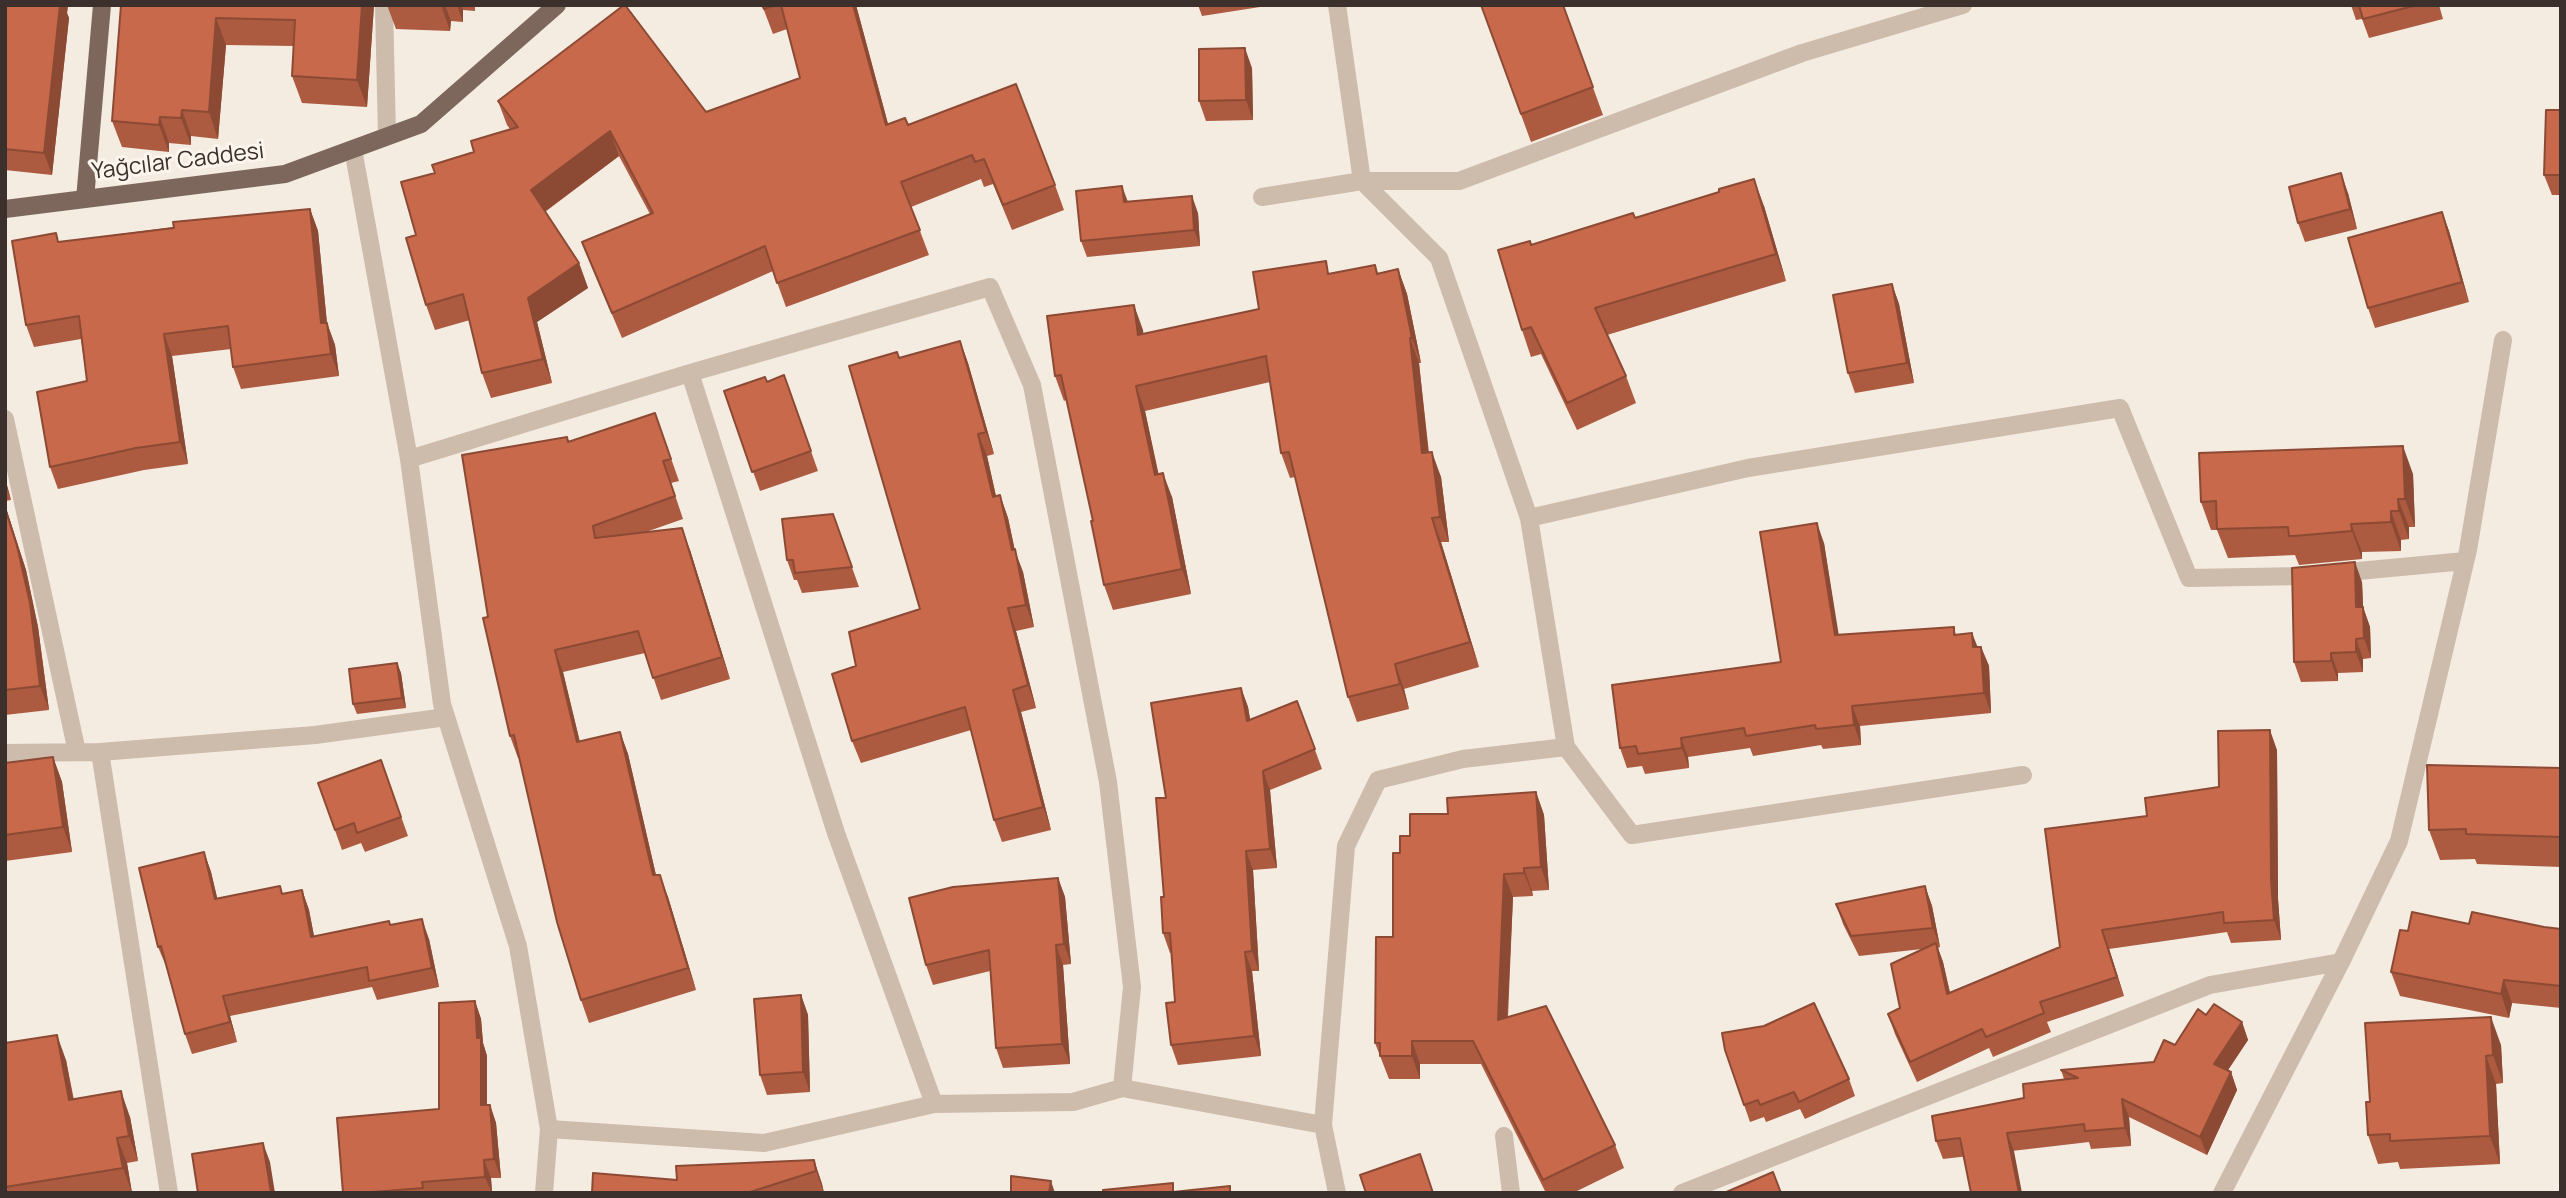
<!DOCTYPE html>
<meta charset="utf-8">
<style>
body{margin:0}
#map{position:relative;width:2566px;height:1198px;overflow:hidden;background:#f4ebe1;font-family:Manrope,sans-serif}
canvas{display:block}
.frame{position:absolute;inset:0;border:7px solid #3b302b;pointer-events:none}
</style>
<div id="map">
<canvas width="2566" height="1198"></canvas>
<div class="frame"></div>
</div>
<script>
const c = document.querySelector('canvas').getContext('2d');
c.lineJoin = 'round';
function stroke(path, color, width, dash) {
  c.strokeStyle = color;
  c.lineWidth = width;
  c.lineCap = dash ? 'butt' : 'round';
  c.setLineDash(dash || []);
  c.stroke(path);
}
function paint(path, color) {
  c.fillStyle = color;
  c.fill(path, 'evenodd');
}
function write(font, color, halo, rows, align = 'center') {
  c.font = font + ' Manrope,sans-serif';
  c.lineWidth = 6;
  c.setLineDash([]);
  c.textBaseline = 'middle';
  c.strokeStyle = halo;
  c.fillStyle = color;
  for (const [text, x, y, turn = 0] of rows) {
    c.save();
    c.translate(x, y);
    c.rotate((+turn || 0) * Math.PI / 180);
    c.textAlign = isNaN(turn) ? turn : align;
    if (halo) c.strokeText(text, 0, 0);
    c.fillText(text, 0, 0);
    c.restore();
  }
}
stroke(new Path2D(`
 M384,5L387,136
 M1337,5L1362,181L1439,258L1529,518L1566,747L1632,835L2023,775
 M353,149L409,459L442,704L518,946L549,1129L544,1193
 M1262,197L1362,181H1459L1802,53L1963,5
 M690,373L836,833L934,1104
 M5,419L77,752
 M409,459L690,373L990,287L1032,385L1108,782L1132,987L1122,1088
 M1529,518L1748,468L2120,408L2189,578L2305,576L2465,561
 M100,752L169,1193
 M5,753L100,752L315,735L446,717
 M549,1129L764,1143L934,1104L1073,1102L1122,1088L1323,1125
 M1504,1136L1511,1193
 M1337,1193L1323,1125L1346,846L1378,780L1463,759L1566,747
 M1682,1193L2210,985L2341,962
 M2222,1193L2341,962L2399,841L2468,550L2503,340`), '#cdbbac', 18);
stroke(new Path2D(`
 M85,199L102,5
 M5,209L285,174L421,124L557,5`), '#7d675c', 18);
paint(new Path2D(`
 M5,5H68L67,13L69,18L52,175L5,170Z
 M121,5H374L367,107L302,103L292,76L294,46L226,45L218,139L191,136V145L169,143V152L122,147L112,121Z
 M387,5H475V11L463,10V22L451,21L450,31L396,29Z
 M762,5H856L888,124L908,125L1055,185L1064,210L1012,230L993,184L984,187L981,179L911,207L929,255L786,307L773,271L622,338L592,267L582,242L650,214L619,156L545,212L579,263L588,288L537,322L552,383L491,398L482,373L470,320L435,330L426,305L416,235L435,173L474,152L510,129L507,125L498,101L706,112L800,78L787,29L773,34Z
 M1198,5H1260V7L1202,16Z
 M1481,5H1563L1603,115L1531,142Z
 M2351,5H2439L2443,19L2369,38L2362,19L2356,20Z
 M1252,68L1253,120L1206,121L1199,101Z
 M2561,110V195H2552L2544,175Z
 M2348,193L2357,229L2305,242L2298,223Z
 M1128,202L1198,213L1200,246L1087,257L1081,241Z
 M1764,206L1786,281L1607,335L1626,376L1636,403L1577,430L1541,354L1531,357L1522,330L1531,245L1635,218Z
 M310,209L318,231L327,323L335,345L339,376L241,389L233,367L231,349L172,356L188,464L144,470L58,489L50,467L87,381L81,339L34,347L26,325L59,242Z
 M2442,212L2449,231L2469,302L2375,328L2368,308Z
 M1375,265L1378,273L1398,269L1407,294L1421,363H1419L1429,453L1441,477L1449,542H1441L1479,667L1404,689L1409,709L1357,722L1348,697L1295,477L1290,478L1281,453L1270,382L1145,411L1158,474L1172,497L1191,594L1113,610L1104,585L1093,521L1066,400L1064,401L1055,376L1134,305L1143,334L1259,309L1331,274Z
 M1892,284L1899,304L1914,383L1855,393L1848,373Z
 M960,341L968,363L994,454L987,456L996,496L1000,495L1008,518L1015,551L1023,572L1034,627L1016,631L1036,708L1021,712L1051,830L1002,842L994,820L971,730L861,763L852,741L920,609L899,358Z
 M784,375L818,471L760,491L724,391L767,382Z
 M655,413L679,481L671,483L683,519L643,533L690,550L730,679L661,700L645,653L563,672L580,742L620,732L628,754L656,875L668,897L696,990L589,1023L581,1000L520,757L518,758L510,736L488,617L569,442Z
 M2413,474L2415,527H2409V539L2401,540V551L2362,552V559L2299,565L2295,555L2228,558L2217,530H2211L2201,502Z
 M5,478L11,500L5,501Z
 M5,505L26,570L38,627L49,710L5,715Z
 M833,514L859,587L802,593L797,580H794L787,560Z
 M1824,543L1838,635L1954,627L1956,635L1972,633L1977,647H1981L1989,666L1991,713L1860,726L1861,745L1823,749L1821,745L1753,756L1750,748L1688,757L1689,768L1645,774L1642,766L1627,768L1620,748L1781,662Z
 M2362,582L2363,607L2370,627L2371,658L2363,659V672L2338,673V681L2301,682L2294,662Z
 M397,663L401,673L406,708L357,714L353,704Z
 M1241,688L1248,707L1250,720L1297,701L1322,769L1270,790L1277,868L1253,870L1259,971H1252L1261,1056L1178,1065L1171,1045L1175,1002L1171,953H1170L1163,933L1166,798Z
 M2277,750L2278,899L2281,940L2231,943L2227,932L2109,949L2124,996L2047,1022L2051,1032L1993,1057L1989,1048L1917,1082L1895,1034L1888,1014L1900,1008L1922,949L1859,956L1843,924L1836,904L1925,886L1932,906L1940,947L1938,948L1943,962L1950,992L2060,947L2147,816L2219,787Z
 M53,757L62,782L72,852L5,861V763Z
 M381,760L408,836L365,852L361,843L342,850L318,783Z
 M2561,768V867L2477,864L2475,859L2440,860L2429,830Z
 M1536,792L1544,815L1549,890L1532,891L1533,896L1513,897L1508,1017L1615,1145L1624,1168L1573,1193H1546L1481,1064H1420V1079H1389L1375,1043L1393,937L1400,853L1410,836L1448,814Z
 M204,852L211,872L217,898L283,893L302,890L309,910L314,936L391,925L429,939L439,987L377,1000L372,987L230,1016L237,1042L192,1054L185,1034L166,966L158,947Z
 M1058,878L1065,897L1071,964L1063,965L1070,1064L1003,1068L996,1048L990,971L933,985L926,965Z
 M2469,924L2561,929V1008L2512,1003L2509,1018L2400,996L2391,972L2408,931Z
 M801,995L808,1015L810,1092L767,1095L760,1075Z
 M475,1001L481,1019L483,1043L487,1056V1105H490L496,1123L501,1178H491L492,1193H343L439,1109Z
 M2206,1015L2242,1022L2248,1040L2228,1070L2231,1072L2237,1090L2207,1155L2129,1117L2131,1146L2091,1149L2089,1142L1943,1159L1936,1141L2064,1079L2061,1070L2154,1062L2175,1045Z
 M5,1043L66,1060L74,1100L130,1117L138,1161L127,1163L132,1193H5Z
 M2501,1045L2503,1083L2496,1084L2500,1164L2400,1169L2398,1162L2378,1164L2368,1135L2370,1102Z
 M1725,1050L1849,1079L1855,1096L1805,1119L1800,1109L1766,1122L1764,1117L1750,1122Z
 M814,1160L822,1184L824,1193H592Z`), '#ac5a40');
paint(new Path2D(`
 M60,5H68L67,13L69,18L52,175L44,153Z
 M362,5H374L367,107L357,80Z
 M441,5H445L451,21L450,31Z
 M457,5H461L463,10V22Z
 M853,5H856L895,150L886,125Z
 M216,18L226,45L218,139L209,112Z
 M1245,48L1252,68L1253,120L1246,100Z
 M182,110L191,136V145L181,118Z
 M160,117L169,143V152L159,125Z
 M610,131L619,156L540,215L531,190Z
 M2341,173L2348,193L2357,229L2350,209Z
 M1754,179L1764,206L1786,281L1776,254Z
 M1122,186L1128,202H1124Z
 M1192,196L1198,213L1200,246L1194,230Z
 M310,209L318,231L329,345L321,323Z
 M2442,212L2449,231L2469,302L2462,282Z
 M579,263L588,288L537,322L552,383L543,359L528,298Z
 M1398,269L1407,294L1421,363L1412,338Z
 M1892,284L1899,304L1914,383L1907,363Z
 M1134,305L1143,330L1147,360L1138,335Z
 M327,323L335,345L339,376L331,354Z
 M164,334L172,356L188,464L180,442Z
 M1410,338L1419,363L1431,478L1422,453Z
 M960,341L968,363L994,454L986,432Z
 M1136,386L1145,411L1164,499L1155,475Z
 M978,434L987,456L1001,519L993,497Z
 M2403,446L2413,474L2415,527L2405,499Z
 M1432,452L1441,477L1449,542L1440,517Z
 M1163,473L1172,497L1191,594L1182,569Z
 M5,478L11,500L5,484Z
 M1000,495L1008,518L1015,551L1023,572L1034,627L1026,605L1012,550Z
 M2398,499L2409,527V539L2399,511Z
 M5,505L26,570L38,627L49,710L40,686Z
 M2391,511L2401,540V551L2391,522Z
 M1432,518L1441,542L1479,667L1470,642Z
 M1817,523L1824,543L1842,655L1835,635Z
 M2351,524L2362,552V559L2352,531Z
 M682,528L690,550L730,679L722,657Z
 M2355,562L2362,582L2364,627L2356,607Z
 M2363,607L2370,627L2371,658L2364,638Z
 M1008,608L1016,631L1036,708L1028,685Z
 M1972,633L1980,653L1973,647Z
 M2356,639L2363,659V672L2356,652Z
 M1981,647L1989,666L1991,713L1984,693Z
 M555,650L563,672L585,764L577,742Z
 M2331,653L2338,673V681L2331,661Z
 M397,663L401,673L406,708L402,698Z
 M1395,664L1404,689L1409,709L1400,684Z
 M1241,688L1248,707L1254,741L1247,721Z
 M1013,690L1021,712L1051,830L1043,807Z
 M1852,706L1860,726L1861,745L1854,725Z
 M2270,730L2277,750L2278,899L2281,940L2274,920L2271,880Z
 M620,732L628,754L661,897L653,875Z
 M1681,738L1688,757L1689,768L1682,748Z
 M53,757L62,782L72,852L63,827Z
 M1263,771L1270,790L1277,868L1270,849Z
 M1536,792L1544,815L1549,890L1541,867Z
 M1246,851L1253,870L1259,971L1252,951Z
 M204,852L211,872L222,918L215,899Z
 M1524,868L1532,891L1533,896L1524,873Z
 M1504,874L1513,897L1506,1043L1498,1020Z
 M660,875L668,897L696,990L688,968Z
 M1058,878L1065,897L1071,964L1064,944Z
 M1925,886L1932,906L1940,947L1933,928Z
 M302,890L309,910L318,957L311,937Z
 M422,919L429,939L439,987L432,968Z
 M2102,930L2109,949L2124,996L2117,977Z
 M1936,943L1943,962L1954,1013L1947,994Z
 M1056,945L1063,965L1070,1064L1062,1044Z
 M1245,952L1252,971L1261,1056L1254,1036Z
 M2504,980L2512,1003L2509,1018L2501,994Z
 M801,995L808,1015L810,1092L803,1072Z
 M223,996L230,1016L237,1042L230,1022Z
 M475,1001L481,1019L483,1043L487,1056V1124L481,1105Z
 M2491,1017L2501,1045L2503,1083L2493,1055Z
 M2242,1022L2248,1040L2220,1082L2214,1064Z
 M57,1035L66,1060L78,1126L69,1100Z
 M1412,1041L1420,1064V1079L1412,1056Z
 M2486,1056L2496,1084L2500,1164L2490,1136Z
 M2231,1072L2237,1090L2207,1155L2200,1137Z
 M121,1091L130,1117L138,1161L129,1136Z
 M2122,1099L2129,1117L2131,1146L2125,1128Z
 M490,1105L496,1123L501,1178L494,1159Z
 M2007,1133L2014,1151L2022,1193H2019Z
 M117,1138L127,1163L132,1193L123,1168Z
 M263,1143L270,1162L275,1193H271Z
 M484,1160L491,1178L492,1193L485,1177Z
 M814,1160L822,1184L824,1193L816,1171Z
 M1051,1181L1055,1193H1049Z`), '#8c4a34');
const building = new Path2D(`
 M5,5H60L44,153L5,149Z
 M121,5H362L357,80L292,76L295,20L216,18L209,112L182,110L181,118L160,117L159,125L112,121Z
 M624,5H625L706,112L800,78L781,5H853L886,125L905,118L908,125L1016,84L1055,185L1003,205L984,159L975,162L972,155L901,182L920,230L777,283L765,246L612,313L582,242L653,213L610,131L531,190L579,263L528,298L543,359L482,373L463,294L426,305L406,238L416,235L401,182L435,173L432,165L474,152L471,141L518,127L498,101Z
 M762,5H775L764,9Z
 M1481,5H1563L1593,87L1521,114Z
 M2359,5H2417L2363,19Z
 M1245,48L1246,100L1199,101V49Z
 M2546,110H2561V175H2544Z
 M2341,173L2350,209L2298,223L2289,187Z
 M1754,179L1776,254L1595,308L1626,376L1567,403L1531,327L1522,330L1498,250L1530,241L1531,245L1633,213L1635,218L1719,192V189Z
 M1122,186L1124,202L1192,196L1194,230L1081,241L1076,191Z
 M310,209L321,323H327L331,354L233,367L228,326L164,334L180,442L136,448L50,467L37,392L87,381L79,316L26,325L12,241L56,233L58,242L174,228L173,222Z
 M2442,212L2462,282L2368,308L2348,238Z
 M1326,261L1328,274L1375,265L1377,274L1398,269L1412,338H1410L1422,453L1432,452L1440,517L1432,518L1470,642L1395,664L1400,684L1348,697L1289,452L1281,453L1266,356L1136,386L1155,475L1163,473L1182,569L1104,585L1091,521H1093L1061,375L1055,376L1047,316L1134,305L1138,335L1259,309L1253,272Z
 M1892,284L1907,363L1848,373L1833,295Z
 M960,341L986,432L978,434L993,497L1000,495L1012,550L1015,549L1026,605L1008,608L1028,685L1013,690L1043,807L994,820L965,707L852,741L832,674L856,666L849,632L920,609L849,366L897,352L899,358Z
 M784,375L811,451L752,472L724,391L765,377L767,382Z
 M655,413L671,459L663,461L675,496L593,526L595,538L682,528L722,657L653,678L638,631L555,650L577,742L620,732L653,875H660L688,968L581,1000L557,922L514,735L510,736L483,618L488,617L462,455L567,437L568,442Z
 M2403,446L2405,499H2398L2399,511H2391V522L2351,524L2352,531L2294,536H2289L2288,527L2217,529L2216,501L2201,502L2199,453Z
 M5,508L17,546L30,603L40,686L5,690Z
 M833,514L852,567L795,573L793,560H787L782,519Z
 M1817,523L1835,635L1954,627V635L1972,633L1973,647H1981L1984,693L1852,706L1854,725L1816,729L1815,725L1746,736L1744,728L1681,738L1682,748L1638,754L1636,746L1620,748L1612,685L1781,662L1760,532Z
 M2355,562L2356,607H2363L2364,638L2356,639V652L2331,653V661L2294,662L2292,568Z
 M397,663L402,698L353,704L349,669Z
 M1241,688L1247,721L1297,701L1315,749L1263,771L1270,849L1246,851L1252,951L1245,952L1254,1036L1171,1045L1166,1003L1175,1002L1170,933H1163L1161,897H1164L1156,798H1166L1151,703Z
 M2270,730L2271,880L2274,920L2224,923L2223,912L2102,930L2117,977L2040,1002L2044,1013L1986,1037L1982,1029L1910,1062L1888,1014L1900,1008L1891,964L1936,943L1947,994L2060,947L2045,829L2147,816L2145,798L2219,787L2218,731Z
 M53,757L63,827L5,835V763Z
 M381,760L401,817L357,833L354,823L335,830L318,783Z
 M2427,765L2561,768V837L2466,834V829L2429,830Z
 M1536,792L1541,867L1524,868V873L1504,874L1498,1020L1546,1006L1615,1145L1543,1180L1473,1041H1412V1056H1380V1043H1375L1376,937H1393V853H1400V836H1410V814H1448L1447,798Z
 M204,852L215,899L280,886L282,894L302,890L311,937L389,921L390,925L422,919L432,968L369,981L367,967L223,996L230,1022L185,1034L161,946L158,947L139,868Z
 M1058,878L1064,944L1056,945L1062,1044L996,1048L989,950L926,965L909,898L953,887Z
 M1925,886L1933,928L1851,936L1836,904Z
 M2412,912L2469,924L2472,912L2544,927L2561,929V986L2504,980L2501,994L2391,972L2400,930L2408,931Z
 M801,995L803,1072L760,1075L754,999Z
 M475,1001L477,1038H481V1105H490L494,1159L484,1160L485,1177L422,1182L423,1188L360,1193H343L337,1118L439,1109V1003Z
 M1814,1003L1849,1079L1799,1102L1794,1092L1760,1105L1758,1100L1744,1105L1725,1050L1722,1033L1764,1026Z
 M2214,1004L2242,1022L2214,1064L2231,1072L2200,1137L2122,1099L2125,1128L2085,1131L2084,1124L2007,1133L2019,1193H1971L1960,1138L1936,1141L1932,1116L2024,1098L2023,1084L2078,1078L2061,1070L2154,1062L2164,1040L2175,1045L2198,1009L2206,1015Z
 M2491,1017L2493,1055L2486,1056L2490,1136L2390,1141V1134L2368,1135L2366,1102H2370L2365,1023Z
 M57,1035L69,1100L121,1091L129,1136L117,1138L123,1168L5,1187V1043Z
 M263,1143L271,1193H198L192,1154Z
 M1420,1154L1433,1193H1366L1360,1175Z
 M814,1160L816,1171L747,1193H592L593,1173L677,1180L676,1166Z
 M1773,1172L1781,1193H1724Z
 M1011,1176L1051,1181L1049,1193H1011Z
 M1173,1183V1192L1230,1186V1193H1103V1190Z`);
paint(building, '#c8694b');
stroke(building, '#8c4a34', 2);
write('23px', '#3b302b', '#fbf5ee', [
 ["Yağcılar Caddesi",178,162,-7]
]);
</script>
